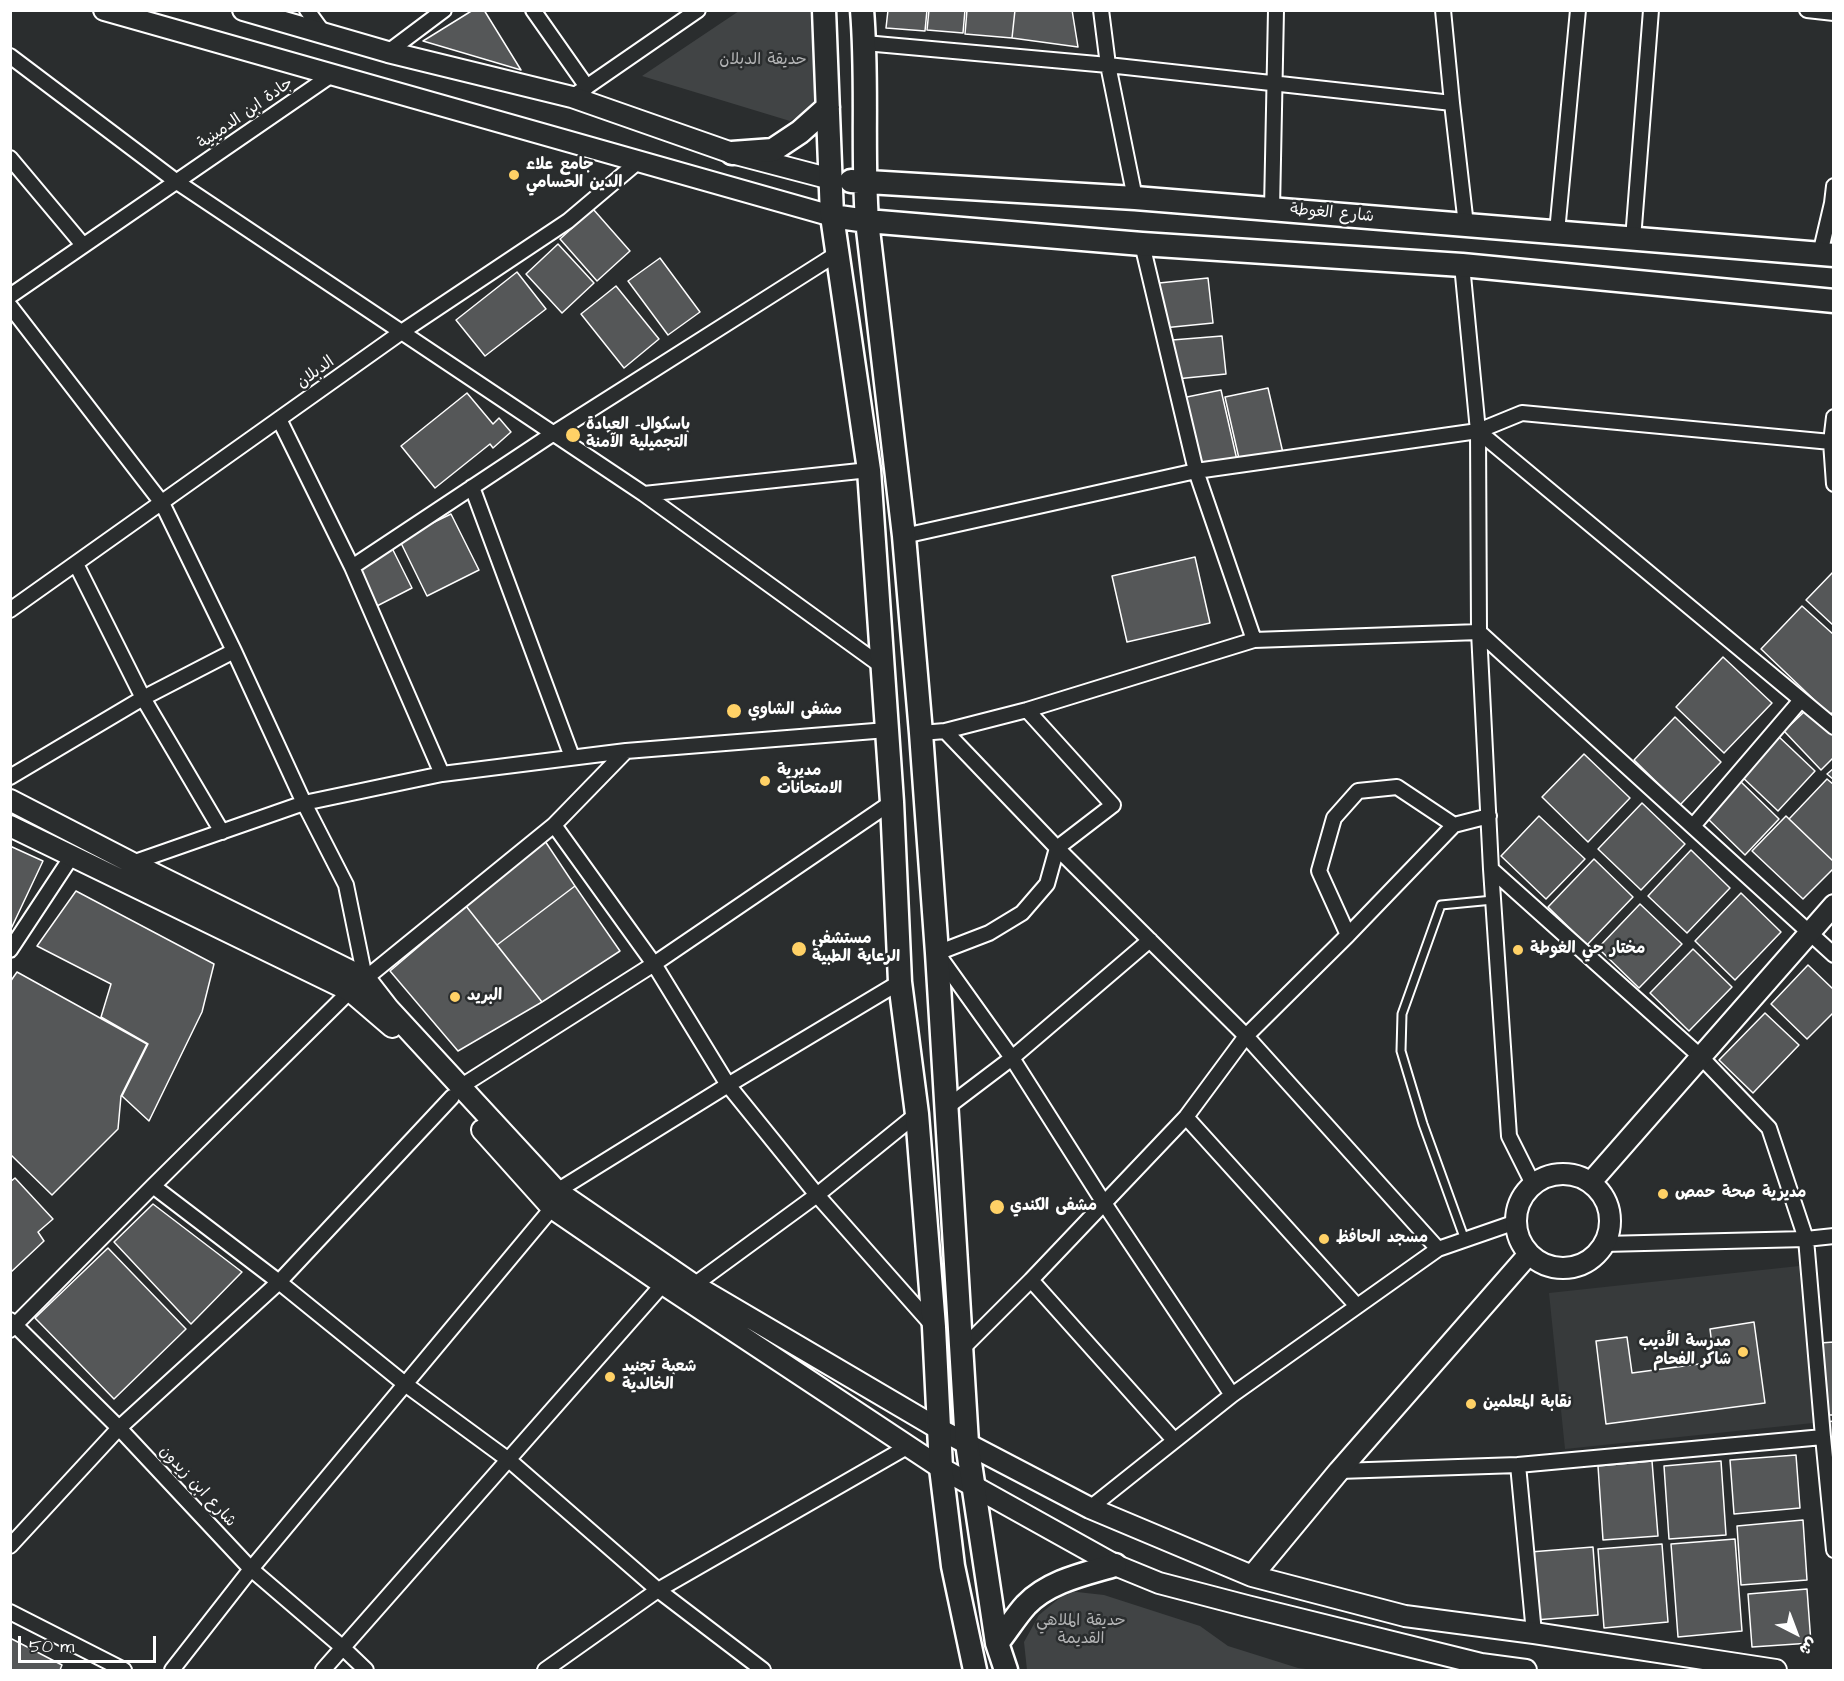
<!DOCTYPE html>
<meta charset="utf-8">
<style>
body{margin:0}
#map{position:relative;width:1844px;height:1681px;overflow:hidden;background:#2a2d2e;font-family:"Architects Daughter","Playpen Sans Arabic",sans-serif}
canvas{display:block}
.frame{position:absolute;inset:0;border:12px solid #fff;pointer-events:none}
.north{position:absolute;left:1766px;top:1603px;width:60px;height:60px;-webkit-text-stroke:4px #2a2d2e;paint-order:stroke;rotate:138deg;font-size:16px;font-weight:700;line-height:24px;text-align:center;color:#fff}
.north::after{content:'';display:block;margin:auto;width:21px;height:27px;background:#fff;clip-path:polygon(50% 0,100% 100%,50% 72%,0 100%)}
.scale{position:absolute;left:18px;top:1636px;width:138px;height:27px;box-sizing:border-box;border:3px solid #fff;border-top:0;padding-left:8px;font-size:18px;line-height:21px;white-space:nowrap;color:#fff;-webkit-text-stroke:4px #2a2d2e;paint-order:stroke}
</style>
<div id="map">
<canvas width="1844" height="1681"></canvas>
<div class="frame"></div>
<div class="north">ش</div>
<div class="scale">50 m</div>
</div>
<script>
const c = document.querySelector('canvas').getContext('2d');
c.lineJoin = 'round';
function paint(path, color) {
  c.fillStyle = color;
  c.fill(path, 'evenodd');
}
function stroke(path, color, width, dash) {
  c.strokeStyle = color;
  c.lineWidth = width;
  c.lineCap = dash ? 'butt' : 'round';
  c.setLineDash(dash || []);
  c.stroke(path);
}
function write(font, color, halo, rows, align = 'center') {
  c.font = font + ' "Architects Daughter","Playpen Sans Arabic",sans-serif';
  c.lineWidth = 5;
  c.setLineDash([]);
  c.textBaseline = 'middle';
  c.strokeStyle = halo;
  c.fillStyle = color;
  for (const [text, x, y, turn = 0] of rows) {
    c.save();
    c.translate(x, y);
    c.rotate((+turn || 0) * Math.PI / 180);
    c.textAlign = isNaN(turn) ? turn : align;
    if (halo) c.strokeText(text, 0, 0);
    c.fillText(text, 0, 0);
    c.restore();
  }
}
paint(new Path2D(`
 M1799,1266L1813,1423L1565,1449L1549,1293Z`), '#373a3b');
paint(new Path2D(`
 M739,11H810L816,103L806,112L790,121L642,76Z
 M1068,1591L1104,1595L1200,1626L1228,1646L1298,1668L1314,1670H1027L1024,1642L1039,1615Z`), '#414445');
const building = new Path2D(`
 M473,10H484L521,70L423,41Z
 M888,10H927L925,31L886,28Z
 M929,10H965L963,33L927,30Z
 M967,10H1015L1012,38L965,34Z
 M1015,10H1072L1078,47L1012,38Z
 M593,209L630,251L597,281L560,239Z
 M558,244L594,283L562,313L526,274Z
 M660,258L700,312L668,335L628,281Z
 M517,272L546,309L485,356L456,320Z
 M1208,278L1213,323L1163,328L1159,283Z
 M616,286L659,339L624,368L581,314Z
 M1222,336L1226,374L1176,379L1172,340Z
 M1268,388L1283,453L1240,463L1225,397Z
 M1221,390L1237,460L1198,469L1182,398Z
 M467,393L493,424L499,418L511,432L493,448L490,444L435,488L401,446Z
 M451,514L479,570L427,596L399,539Z
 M392,548L412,588L375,607L354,568Z
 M1195,557L1210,623L1127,642L1112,576Z
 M1834,571V626L1806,600Z
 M1802,606L1834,635V711L1830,715L1761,649Z
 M1723,657L1772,703L1724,753L1676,707Z
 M1805,711L1834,733V757L1821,770L1784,731Z
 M1675,717L1721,762L1680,805L1634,760Z
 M1777,735L1815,771L1778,811L1739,774Z
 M1584,754L1630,798L1588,842L1542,797Z
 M1834,768V780L1827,774Z
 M1827,779L1834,785V862L1789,819Z
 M1740,781L1779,819L1745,855L1706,817Z
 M1642,803L1685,844L1641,890L1598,849Z
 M1539,816L1585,859L1546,899L1501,856Z
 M1786,816L1834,862V868L1803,899L1752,851Z
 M545,841L575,886L497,945L466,906Z
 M10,846L43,861L10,931Z
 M1691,850L1730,888L1687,933L1648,896Z
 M1594,859L1633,897L1587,945L1548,907Z
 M575,886L620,951L542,1002L497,945Z
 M76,891L214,964L202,1012L149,1121L122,1096L148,1044L101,1017L111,984L37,946Z
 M1741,893L1781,932L1735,980L1695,941Z
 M1640,904L1682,944L1639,988L1598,948Z
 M466,906L542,1002L458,1051L390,971Z
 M1693,949L1732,987L1689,1031L1650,993Z
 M1808,965L1834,990V1012L1807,1039L1771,1004Z
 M17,972L147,1044L121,1096L118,1129L52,1195L10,1154V982Z
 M1765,1013L1799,1045L1753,1093L1719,1060Z
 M15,1178L53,1219L38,1232L44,1241L10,1273V1182Z
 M153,1204L242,1272L191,1324L114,1242Z
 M108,1248L186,1329L114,1399L35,1318Z
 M1754,1322L1765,1403L1606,1424L1596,1341L1627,1337L1632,1373L1714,1362L1710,1329Z
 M1834,1342V1415H1826L1820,1343Z
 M1834,1421V1485L1826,1422Z
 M1796,1455L1800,1508L1734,1514L1730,1460Z
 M1652,1461L1658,1536L1603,1540L1598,1466Z
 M1721,1461L1726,1535L1669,1539L1664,1466Z
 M1803,1520L1807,1580L1741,1585L1737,1526Z
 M1735,1539L1742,1631L1678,1637L1671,1544Z
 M1662,1544L1668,1622L1604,1628L1598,1549Z
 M1593,1547L1598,1615L1535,1620L1530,1552Z
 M1807,1589L1811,1643L1752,1647L1748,1594Z
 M10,1638L62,1665L60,1670H10Z`);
paint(building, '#555758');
stroke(building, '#fff', 1.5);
const lane = new Path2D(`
 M1465,1240L1423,1124L1401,1051L1402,1014L1441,905L1493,900`);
const street = new Path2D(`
 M307,10L323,32
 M533,10L587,87
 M1101,10L1108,65L1135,198
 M1443,10L1452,103
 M1807,10L1834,13
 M865,43L1108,65L1452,103L1466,225
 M388,52L444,10
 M10,56L177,182L644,494L883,667
 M572,97L698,10
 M10,158L83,245
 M1272,209L1276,10
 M1557,232L1578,10
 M1633,239L1651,10
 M1820,254L1832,203L1834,186
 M10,296L333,74
 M10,306L162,503L234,651L304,803L346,885L365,978
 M1834,417L1831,442L1834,484
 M279,419L352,567L442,774
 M1478,431L1522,413L1831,442
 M472,487L572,757
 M644,494L869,470
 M904,536L1196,471L1478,431L1834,727
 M76,564L143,698L222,832
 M352,567L554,433L838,253
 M10,610L403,331L568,221L639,161
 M1254,640L1479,632L1478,431L1462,265
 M1027,710L1113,805L1057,848L1047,884L1022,913L989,933L937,953L1012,1058L1104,1203L1232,1395
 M945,731L1057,848L1246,1036L1438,1249
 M921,733L945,731L1027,710L1254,640L1196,471L1142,244
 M10,777L143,698L234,651
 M554,825L654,964L728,1085L817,1195L933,1326
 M1693,826L1801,700
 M132,863L304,803L442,774L626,751
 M1348,935L1319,871L1334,818L1358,791L1397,787L1454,825
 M10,950L72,856
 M460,1087L654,964L892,802
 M946,1108L1012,1058L1150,940
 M1186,1117L1357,1306
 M1533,1184L1509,1136L1491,869L1479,632L1834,955
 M153,1186L279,1282L405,1384L510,1461L658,1590L763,1670
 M557,1191L728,1085L900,982
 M1604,1244L1806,1239L1834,1236
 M1031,1280L1174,1440
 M694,1285L817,1195L917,1114
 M10,1320L119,1428L251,1569L342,1647L366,1670
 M10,1330L153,1186L350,991L554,825L626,751L887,730
 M962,1349L1031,1280L1186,1117L1246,1036L1348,935L1454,825L1489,816
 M1823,1437L1834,1550
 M1518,1465L1534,1633
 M1339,1471L1518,1465L1823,1437L1806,1239L1769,1128L1701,1057L1491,869
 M1090,1508L1232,1395L1438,1249L1516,1222
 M10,1546L119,1428L279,1282L452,1097
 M10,1612L124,1670
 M172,1670L251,1569L552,1208
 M323,1670L663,1284
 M545,1670L658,1590L907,1447`);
const secondary = new Path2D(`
 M104,10L832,216
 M243,10L388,52L572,97L732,153L831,179
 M10,800L132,863L365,978L389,1009L557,1191L694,1285L939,1429L1090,1508L1252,1576L1405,1616L1534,1633L1776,1670
 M10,826L350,991L392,1027
 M482,1130L552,1208L663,1284L941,1468L1115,1565L1159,1583L1247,1606L1481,1664L1526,1670
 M1516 1221a47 47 0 1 1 94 0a47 47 0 1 1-94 0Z
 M1591,1182L1834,905
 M1252,1576L1339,1471L1529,1254`);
const primary = new Path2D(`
 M824,10L832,216L869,470L892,802L900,982L917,1114L934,1327L941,1468L953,1566L975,1670
 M862,10C868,81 862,151 867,221L904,536L921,733L937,953L967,1443L997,1643L1006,1670
 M732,153L773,150L800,132L828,107
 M851,181L1135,198L1834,255
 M832,216L867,221L1142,244L1462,265L1834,301
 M997,1643C1007,1631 1015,1617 1026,1605C1049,1581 1085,1574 1115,1565`);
stroke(lane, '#fff', 11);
stroke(street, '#fff', 18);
stroke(secondary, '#fff', 24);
stroke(primary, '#fff', 27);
stroke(lane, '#2a2d2e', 7);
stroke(street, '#2a2d2e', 14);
stroke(secondary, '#2a2d2e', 20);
stroke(primary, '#2a2d2e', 22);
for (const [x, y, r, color] of [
 [514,175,6,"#ffd166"],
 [573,435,8,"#ffd166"],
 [734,711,8,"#ffd166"],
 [765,781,6,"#ffd166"],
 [799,949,8,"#ffd166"],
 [1518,950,6,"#ffd166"],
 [455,997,6,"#ffd166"],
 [1663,1194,6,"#ffd166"],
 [997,1207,8,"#ffd166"],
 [1324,1239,6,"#ffd166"],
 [1743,1352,6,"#ffd166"],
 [610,1377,6,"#ffd166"],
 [1471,1404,6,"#ffd166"]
]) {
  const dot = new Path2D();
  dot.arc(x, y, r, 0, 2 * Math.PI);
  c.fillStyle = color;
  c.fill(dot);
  stroke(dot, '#2a2d2e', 2);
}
write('16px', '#b3b4b5', '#2a2d2e', [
 ["حديقة الدبلان",763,61],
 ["حديقة الملاهي",1081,1622],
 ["القديمة",1081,1640]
]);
write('16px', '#fff', '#2a2d2e', [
 ["جادة ابن الدمينية",246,114,-35],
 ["شارع الغوطة",1332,214,5],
 ["الدبلان",316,373,-36],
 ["شارع ابن زيدون",197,1487,47]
]);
write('bold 16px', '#fff', '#2a2d2e', [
 ["جامع علاء",526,166],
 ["الدين الحسامي",526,184],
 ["باسكوال- العيادة",586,426],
 ["التجميلية الآمنة",586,444],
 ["مشفى الشاوي",748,711],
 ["مديرية",777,772],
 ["الامتحانات",777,790],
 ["مستشفى",812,940],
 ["الرعاية الطبية",812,958],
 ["مختار حي الغوطة",1530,950],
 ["البريد",467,997],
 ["مديرية صحة حمص",1675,1194],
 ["مشفى الكندي",1010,1207],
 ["مسجد الحافظ",1336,1239],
 ["مدرسة الأديب",1731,1343,"right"],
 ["شاكر الفحام",1731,1361,"right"],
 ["شعبة تجنيد",622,1368],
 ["الخالدية",622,1386],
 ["نقابة المعلمين",1483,1404]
], 'left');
</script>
